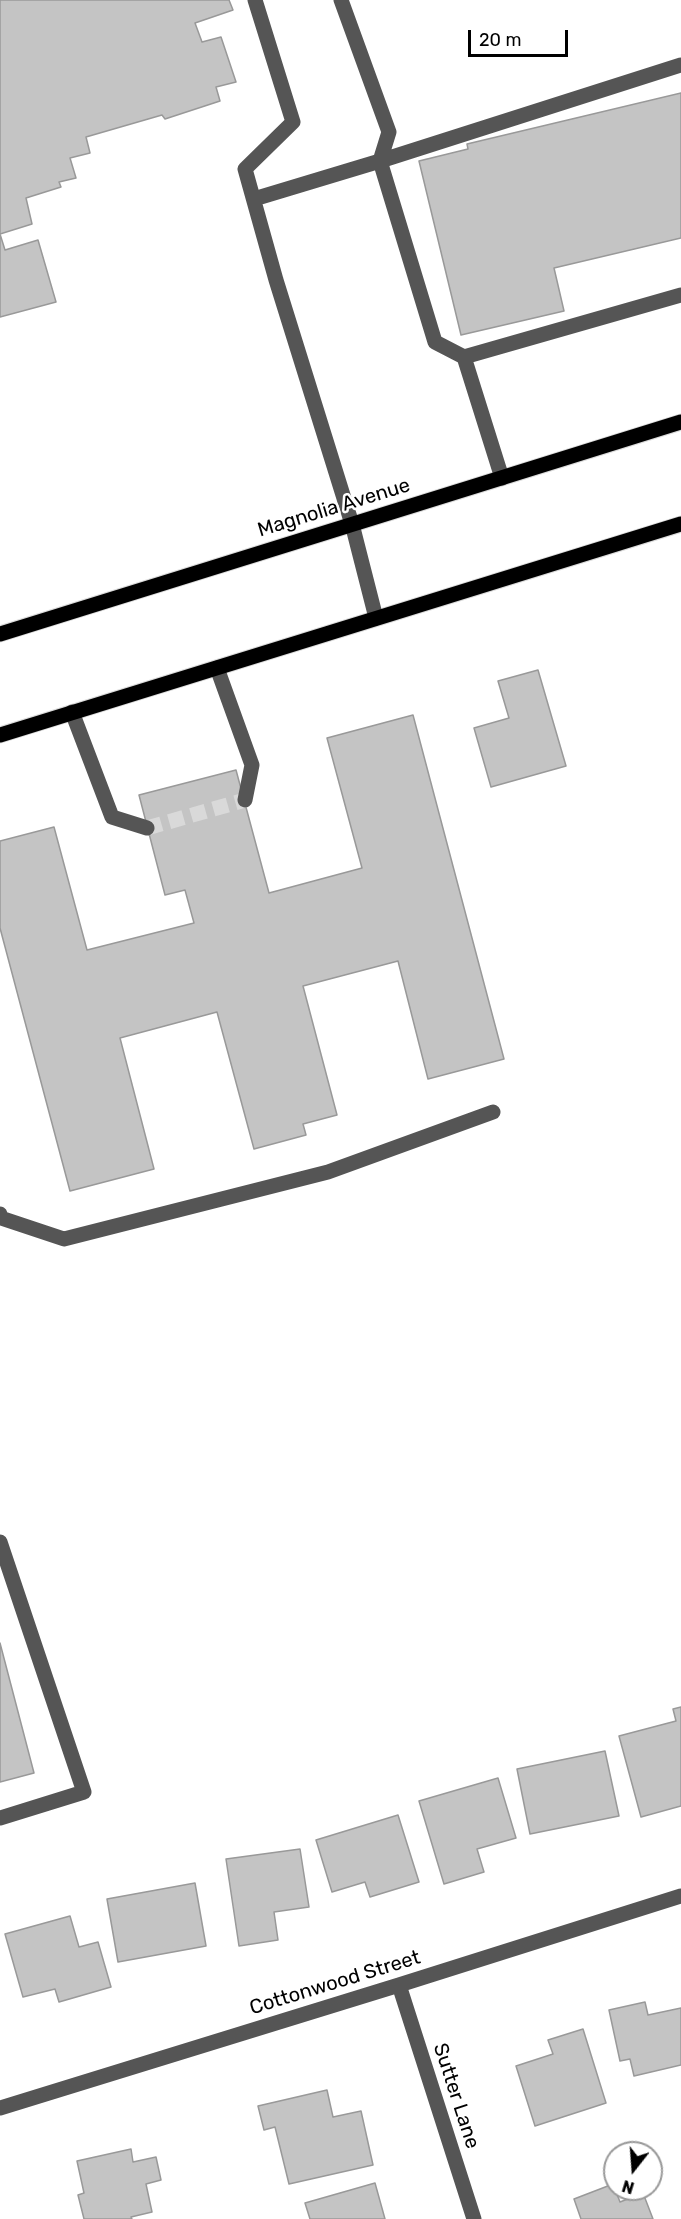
<!DOCTYPE html>
<style>
body{margin:0}
#map{position:relative;width:681px;height:2219px;overflow:hidden;background:#fff;font-family:Rubik,sans-serif}
canvas{display:block}
.north{position:absolute;left:603px;top:2141px;width:60px;height:60px;box-sizing:border-box;background:#fff;border:2px solid #999;border-radius:50%;rotate:197deg;font-size:16px;font-weight:700;line-height:24px;text-align:center;color:#000}
.north::after{content:'';display:block;margin:auto;width:21px;height:27px;background:#000;clip-path:polygon(50% 0,100% 100%,50% 72%,0 100%)}
.scale{position:absolute;left:468px;top:30px;width:100px;height:27px;box-sizing:border-box;border:3px solid #000;border-top:0;padding-left:8px;font-size:18px;line-height:21px;white-space:nowrap;color:#000;-webkit-text-stroke:4px #fff;paint-order:stroke}
</style>
<div id="map">
<canvas width="681" height="2219"></canvas>
<div class="north">N</div>
<div class="scale">20 m</div>
</div>
<script>
const c = document.querySelector('canvas').getContext('2d');
c.lineJoin = 'round';
function paint(path, color) {
  c.fillStyle = color;
  c.fill(path, 'evenodd');
}
function stroke(path, color, width, dash) {
  c.strokeStyle = color;
  c.lineWidth = width;
  c.lineCap = dash ? 'butt' : 'round';
  c.setLineDash(dash || []);
  c.stroke(path);
}
function write(font, color, halo, rows, align = 'center') {
  c.font = font + ' Rubik,sans-serif';
  c.lineWidth = 5;
  c.setLineDash([]);
  c.textBaseline = 'middle';
  c.strokeStyle = halo;
  c.fillStyle = color;
  for (const [text, x, y, turn = 0] of rows) {
    c.save();
    c.translate(x, y);
    c.rotate((+turn || 0) * Math.PI / 180);
    c.textAlign = isNaN(turn) ? turn : align;
    if (halo) c.strokeText(text, 0, 0);
    c.fillText(text, 0, 0);
    c.restore();
  }
}
const building = new Path2D(`
 M0,0H229L233,10L195,23L202,42L221,37L236,82L216,87L220,101L165,119L162,115L86,137L90,153L70,158L76,178L59,182L61,187L26,198L32,224L0,234Z
 M681,93V238L554,268L564,311L461,335L419,161L468,149L467,144Z
 M0,234L5,250L38,240L56,302L0,317Z
 M538,670L566,766L491,787L474,728L509,718L498,681Z
 M413,715L504,1059L428,1079L398,961L303,986L337,1115L303,1124L306,1135L254,1149L217,1012L120,1038L154,1169L70,1191L0,928V841L54,827L87,950L194,923L185,890L165,895L139,795L236,770L269,893L362,868L327,738Z
 M0,1643L34,1773L0,1782Z
 M681,1707V1806L641,1817L619,1736L676,1721L673,1709Z
 M605,1751L619,1816L530,1834L517,1769Z
 M498,1778L516,1838L477,1849L484,1872L444,1884L419,1801Z
 M398,1815L419,1882L370,1897L365,1882L332,1892L316,1840Z
 M300,1849L309,1907L274,1912L278,1940L239,1946L226,1859Z
 M195,1883L206,1946L118,1962L107,1899Z
 M70,1916L79,1947L98,1942L111,1987L59,2002L55,1989L23,1997L5,1934Z
 M645,2002L648,2015L681,2008V2065L634,2076L630,2059L620,2061L609,2010Z
 M583,2029L606,2103L535,2126L516,2066L553,2054L548,2040Z
 M327,2090L333,2117L361,2111L373,2165L289,2184L275,2127L264,2130L258,2106Z
 M131,2149L133,2162L156,2157L161,2180L146,2184L152,2212L131,2217L132,2219H84L78,2195L84,2193L77,2161Z
 M375,2183L385,2219H310L305,2203Z
 M613,2184L620,2202L643,2193L653,2219H581L574,2199Z`);
paint(building, '#c4c4c4');
stroke(building, '#999', 1.5);
stroke(new Path2D(`
 M147,828L245,800`), '#d9d9d9', 15, [15, 8]);
const major = new Path2D(`
 M0,634L681,422
 M0,735L681,524`);
stroke(major, '#dbdbdb', 17);
stroke(new Path2D(`
 M255,0L293,122L245,169L276,280L352,524L376,618
 M341,0L389,132L380,161
 M380,161L681,65
 M254,199L380,161L435,342L464,357
 M502,478L464,357L681,295
 M217,668L252,765L245,800
 M72,712L112,817L147,828
 M0,1214L1,1218L64,1239L328,1172L493,1112
 M0,1542L84,1792L0,1818
 M399,1985L474,2219
 M0,2108L399,1985L681,1896`), '#555', 15);
stroke(major, '#000', 15);
write('20px', '#000', '#fff', [
 ["Magnolia Avenue",334,508,-17],
 ["Cottonwood Street",335,1983,-17],
 ["Sutter Lane",456,2096,72]
]);
</script>
